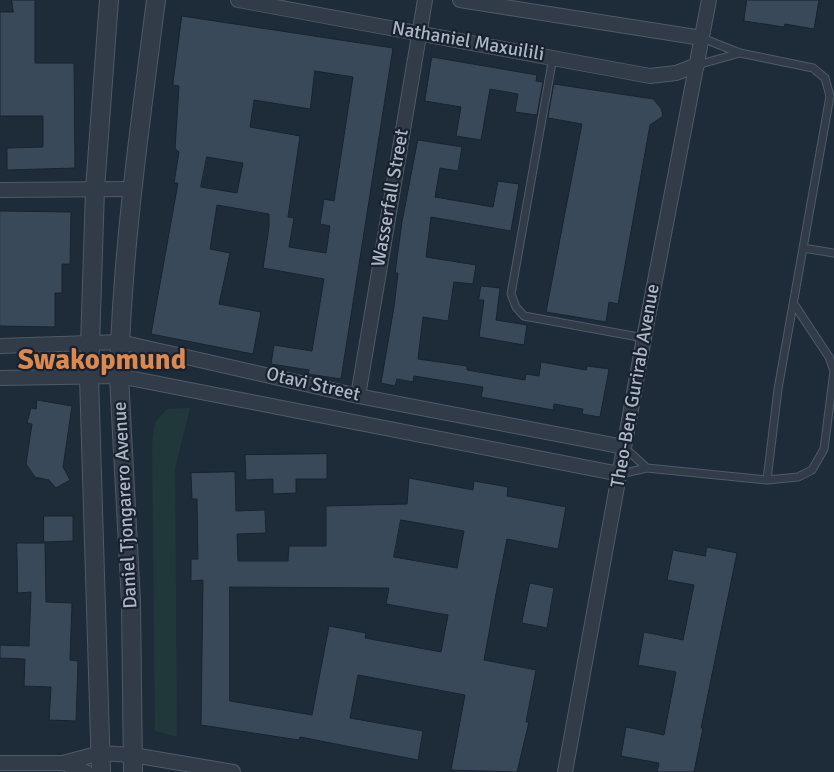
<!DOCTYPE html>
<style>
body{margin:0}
canvas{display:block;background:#1e2b39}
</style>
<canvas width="834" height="772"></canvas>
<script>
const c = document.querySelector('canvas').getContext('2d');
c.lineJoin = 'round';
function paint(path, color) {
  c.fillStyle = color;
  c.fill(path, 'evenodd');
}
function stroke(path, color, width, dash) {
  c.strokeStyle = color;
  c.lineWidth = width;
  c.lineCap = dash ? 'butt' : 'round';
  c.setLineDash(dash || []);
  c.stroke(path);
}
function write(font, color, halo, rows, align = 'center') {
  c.font = font + ' Signika,sans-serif';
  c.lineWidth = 4.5;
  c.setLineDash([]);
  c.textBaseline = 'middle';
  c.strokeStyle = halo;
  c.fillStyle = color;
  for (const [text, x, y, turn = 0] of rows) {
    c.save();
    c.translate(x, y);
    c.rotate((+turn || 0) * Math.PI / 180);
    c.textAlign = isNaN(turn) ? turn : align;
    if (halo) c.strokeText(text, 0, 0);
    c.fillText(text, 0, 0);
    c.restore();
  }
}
paint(new Path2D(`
 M190,408L175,468L177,737L155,731L152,444L155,423L167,409Z`), '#20383a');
const building = new Path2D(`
 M12,0H35V63H74L75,168L7,170V148L43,147V116H0V12H13Z
 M747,0H819L814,29L785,24L784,27L744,21Z
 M182,16L393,48L341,379L308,374L309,370L271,364L274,345L312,351L324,279L263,268L269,227V214L217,205L210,249L230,253L219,304L261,312L253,354L151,334L178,183H174L179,152L175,149L179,86L173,85ZM315,71L353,77L334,201L324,199L320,224L330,226L326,253L289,247L294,218L288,217L300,136L250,127L254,100L310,109ZM207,157L243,163L237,193L201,187Z
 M432,57L537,75L536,81L543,82L537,115L515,112L518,94L490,89L481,140L456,136L461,107L425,101Z
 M554,84L653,99L661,108L663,116L650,125L618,304L609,302L606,322L546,312L582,124L548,118Z
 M418,140L462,147L458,171L440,168L435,197L493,207L498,181L519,184L511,231L431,217L426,257L476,265L473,284L454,282L448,321L423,317L418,359L467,366V370L525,380L526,374L539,376L541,362L586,370L587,366L609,369L600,417L582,414L583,409L554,404L553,410L481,397L483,387L414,376L413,382L397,379L395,386L381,383L394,307L398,273H395L402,222Z
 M0,211L71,212L70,264H62V293H55V327L0,326Z
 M481,286L500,288L496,320L527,325L524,345L479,337L484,300H479Z
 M37,400L72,406L63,467L70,480L56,488L49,480L35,477L26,464L32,424L27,423L31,408L36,409Z
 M327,454V479H296V493L273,494V479L246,480L245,455Z
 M235,472L236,511L265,510L266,533L237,534L238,561H288L289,546H326V506L407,504L409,478L473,490L474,481L508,487L507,496L566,507L558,549L507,539L496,594L484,660L536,670L526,722H529L517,772L451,770L465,695L358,675L350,718L423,731L418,760L300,737L299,740L201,725L203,580L191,581V559H198L197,499H192L191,473ZM401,520L464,531L457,568L394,557ZM230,587L389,588L386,604L448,615L441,652L365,638L366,633L329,626L312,715L230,701Z
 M44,516H73V541L44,542Z
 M17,543H45L46,602L72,603L70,660L78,661L76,721L49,720L51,687L24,686L25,659L0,658V645L29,646L31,592L18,593Z
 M707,547L737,553L701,728H703L694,772H657L659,763L621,756L626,727L664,735L676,672L638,665L644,632L683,640L694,585L667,580L673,550L705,556Z
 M530,583L554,588L547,628L522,623Z`);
paint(building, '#3a4959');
stroke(building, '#192330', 1);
const service = new Path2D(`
 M553,57L511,294L516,307L524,316L644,338
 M697,65L740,53
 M803,248L834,253
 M624,447L647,468
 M620,474L647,468L767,480L778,389L830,96L825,78L813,68L740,53L702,38
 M767,480L798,477L812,470L824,449L834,371L829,357L794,304`);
const minor = new Path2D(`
 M238,0L650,76L676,73L697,65
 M460,0L702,38
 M0,190L131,189
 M0,346L120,342L358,396L624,447
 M0,378L119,376L620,474
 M358,396L425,0
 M0,763H63L100,753L133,755L233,772
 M63,763L86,772
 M565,772L644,338L709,0`);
const tertiary = new Path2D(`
 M101,772L89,377L95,189L109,0
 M133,772L131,602L119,376C122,250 140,125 156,0`);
stroke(service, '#4f5a67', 9);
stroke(minor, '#4f5a67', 16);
stroke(tertiary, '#4f5a67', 20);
stroke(service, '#323c49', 7);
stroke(minor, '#323c49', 14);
stroke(tertiary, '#323c49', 18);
write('19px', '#acb7c6', '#18212d', [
 ["Nathaniel Maxuilili",468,42,10],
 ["Wasserfall Street",391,198,-80],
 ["Otavi Street",313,385,13],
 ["Theo-Ben Gurirab Avenue",636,386,-80],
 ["Daniel Tjongarero Avenue",126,505,-93]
]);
write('bold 29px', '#dc8851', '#18212d', [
 ["Swakopmund",102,361]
]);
</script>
